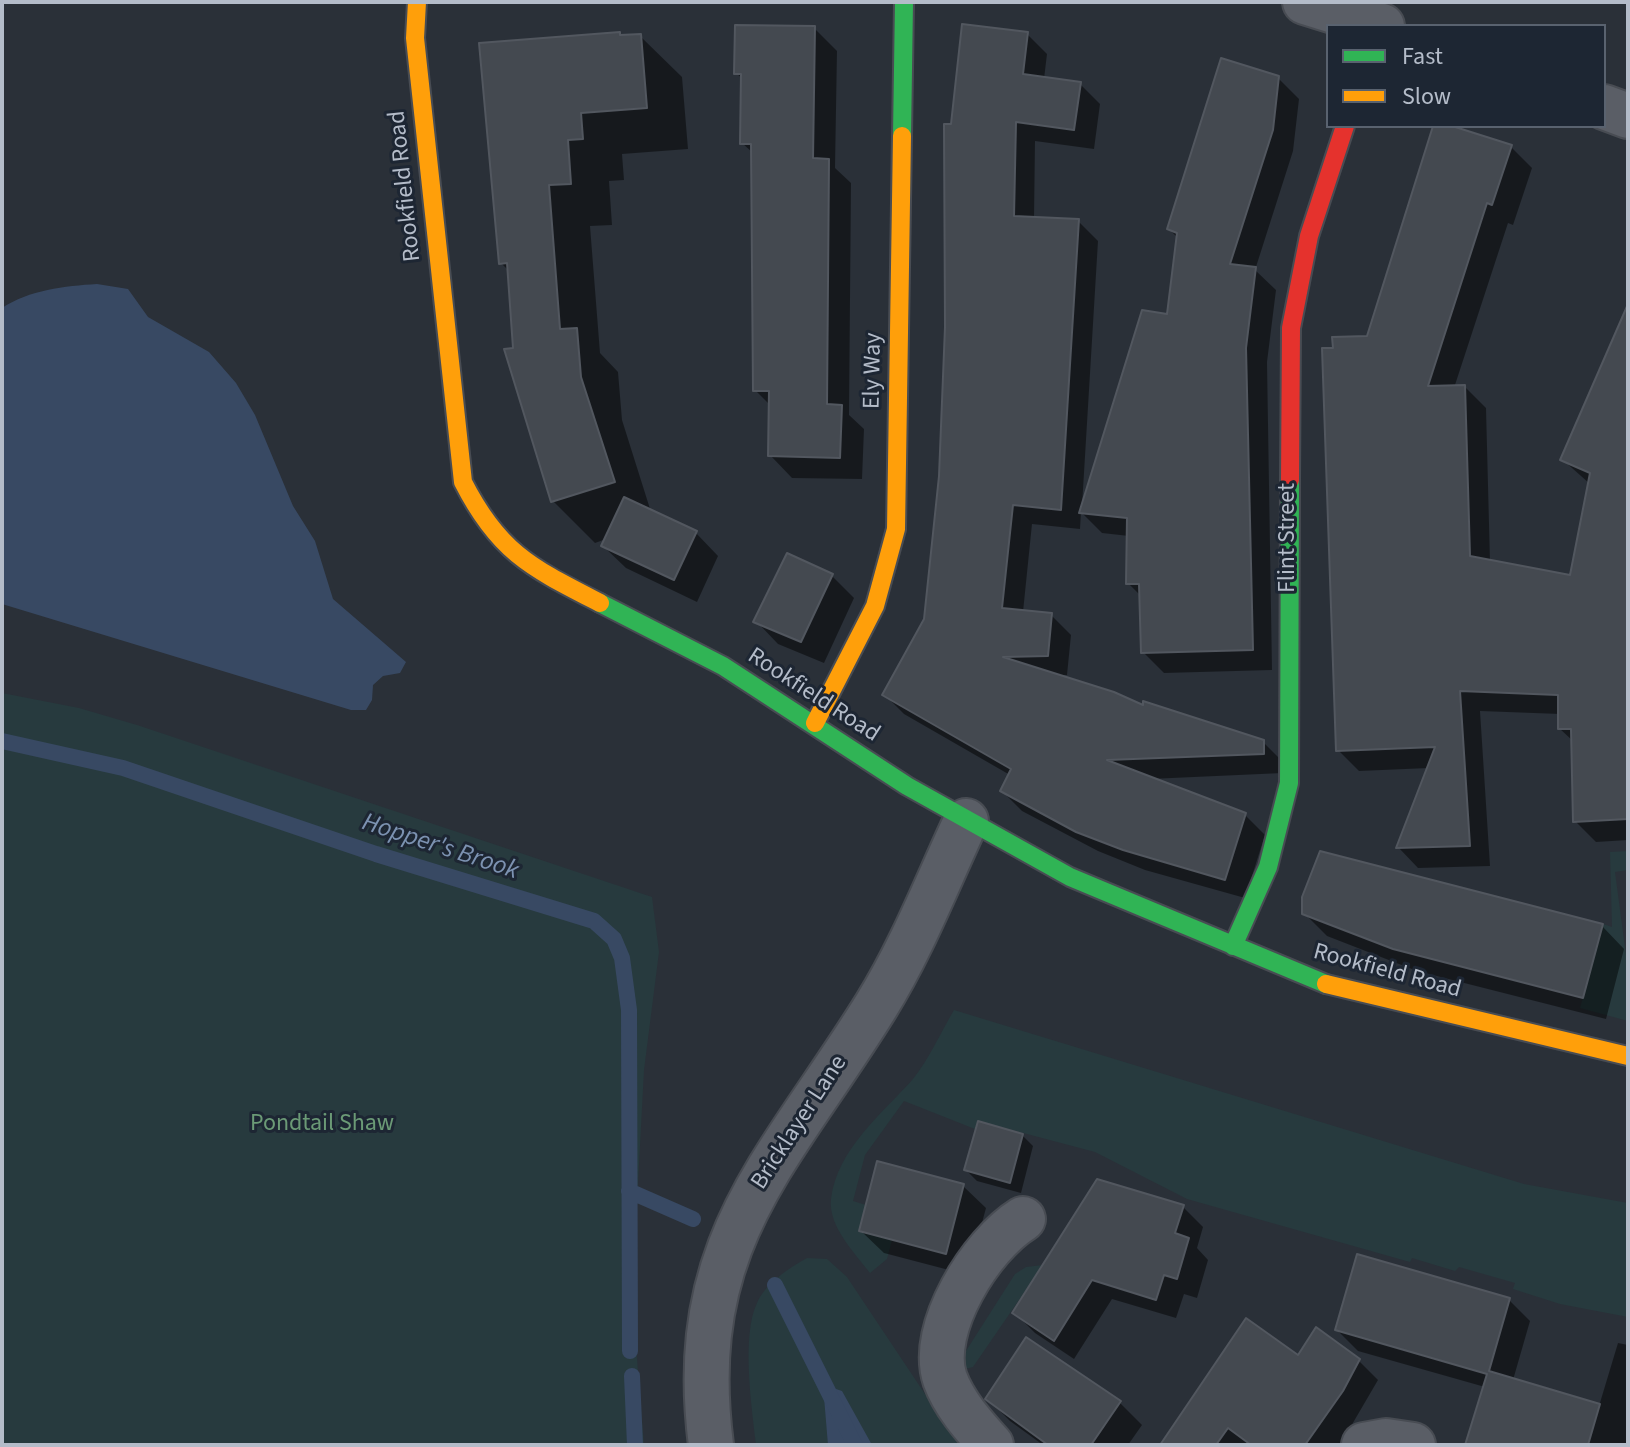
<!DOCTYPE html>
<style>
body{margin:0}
#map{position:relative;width:1630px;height:1447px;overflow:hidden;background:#2a3038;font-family:"Source Sans 3",sans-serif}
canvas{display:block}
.frame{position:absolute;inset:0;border:4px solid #b4bcc9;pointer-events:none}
.legend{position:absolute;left:1326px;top:24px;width:280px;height:104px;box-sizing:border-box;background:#1d2633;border:2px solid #59626f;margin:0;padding:10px 14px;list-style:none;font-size:24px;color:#b4bcc9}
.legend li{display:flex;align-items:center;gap:16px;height:40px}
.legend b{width:40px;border:2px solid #59626f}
</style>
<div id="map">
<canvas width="1630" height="1447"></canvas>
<div class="frame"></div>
<ul class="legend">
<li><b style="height:10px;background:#30b455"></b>Fast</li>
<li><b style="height:10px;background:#ff9f0a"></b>Slow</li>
</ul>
</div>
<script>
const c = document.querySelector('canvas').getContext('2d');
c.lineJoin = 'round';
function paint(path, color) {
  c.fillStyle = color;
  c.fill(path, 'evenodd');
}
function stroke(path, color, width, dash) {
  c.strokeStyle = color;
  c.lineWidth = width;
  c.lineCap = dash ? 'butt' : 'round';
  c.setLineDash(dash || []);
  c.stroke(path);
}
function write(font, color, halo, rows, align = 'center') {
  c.font = font + ' "Source Sans 3",sans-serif';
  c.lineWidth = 6;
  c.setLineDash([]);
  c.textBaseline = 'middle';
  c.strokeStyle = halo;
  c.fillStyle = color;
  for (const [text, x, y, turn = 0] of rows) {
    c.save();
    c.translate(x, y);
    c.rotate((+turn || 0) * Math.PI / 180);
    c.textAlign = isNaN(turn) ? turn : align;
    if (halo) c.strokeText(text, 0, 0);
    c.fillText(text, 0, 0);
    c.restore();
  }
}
paint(new Path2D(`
 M2,693L79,708L137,725L652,897L659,952L644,1070L632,1297L644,1445H2Z
 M1628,851V870L1615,872L1628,970V1021L1580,1008L1603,924L1612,927L1610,852Z
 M954,1010L1524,1184L1628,1203V1317L1560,1304L1513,1289L1515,1283L1459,1267L1455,1271L1412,1258L1410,1262L1187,1199L1095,1152L978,1121L975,1129L904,1101L865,1155L853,1201L866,1205L859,1231L892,1240L887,1259L870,1273C854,1252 828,1226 831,1199C837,1149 883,1113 913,1079C929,1059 941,1032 954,1010Z
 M807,1258L827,1259L847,1277L959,1445H756C752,1409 741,1336 757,1303C765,1284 789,1268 807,1258Z
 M1043,1265L973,1367L965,1369L961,1363L964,1354L1015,1274L1026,1267Z`), '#273a3e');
paint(new Path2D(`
 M97,284L128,289L148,317L209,352L236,383L255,415L293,506L315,541L333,599L406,662L400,673L383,676L373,685L372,700L366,710H351L2,604V308C29,290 65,286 97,284Z
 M836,1389L842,1391L872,1445H828L824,1397Z`), '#384963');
paint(new Path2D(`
 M814,28L837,51L835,168L851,183L849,415L864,429L862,479L792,478L770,455L771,406L755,390L753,153L742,143L743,79L736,73Z
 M620,34L623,37L640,36L682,77L688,149L622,154L624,180L609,181L612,225L590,226L600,353L618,372L622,420L651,512L696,533L718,556L697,602L626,568L603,546L606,539L595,543L553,501L515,350L509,271L501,263Z
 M1027,34L1047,54L1044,79L1080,84L1100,104L1094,149L1035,141L1034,219L1078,221L1098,241L1082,506L1169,316L1178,238L1169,229L1278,78L1299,99L1293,151L1255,270L1276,290L1267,362L1272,670L1164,673L1143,652L1142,597L1128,583L1129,536L1102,533L1081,512L1080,529L1032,524L1023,612L1051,615L1071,635L1067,675H1058L1145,709L1263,742L1283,762V773L1150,779L1245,815L1265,835L1245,898L1145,870L1098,851L1022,811L1002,791L1010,775L904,714L884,694L926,620L941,476L953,126Z
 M1436,126L1511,147L1532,168L1513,225L1508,223L1454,388L1465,387L1486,408L1490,562L1572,577L1590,484L1563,460L1628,313V840L1596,842L1575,821L1573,741L1560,729V714L1480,711L1490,866L1418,868L1398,847L1429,768L1359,771L1338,750L1335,350L1368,338Z
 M832,576L854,598L824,663L778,644L756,621Z
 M1304,913L1602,926L1624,949L1606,1019L1417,971L1327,936Z
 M1022,1135L1033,1146L1021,1193L977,1181L966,1170Z
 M1098,1181L1183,1207L1203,1227L1197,1248L1208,1260L1197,1298L1184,1294L1176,1318L1112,1299L1074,1359L1035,1333L1015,1313Z
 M963,1186L986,1208L968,1275L884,1253L861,1231Z
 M1509,1300L1530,1321L1513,1380L1599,1406L1618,1343L1628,1345V1445H1475L1485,1387L1358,1351L1337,1330Z
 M1299,1357L1359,1361L1378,1380L1340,1445H1172Z
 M988,1399L1119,1402L1142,1425L1128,1445H1043L1010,1421Z`), '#0007');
stroke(new Path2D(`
 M2,741L123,768L376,854L594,921L614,939L622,958L629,1010L630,1351
 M629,1191L693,1219
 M775,1285L855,1445
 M632,1376L635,1445`), '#384963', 16);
const building = new Path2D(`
 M962,24L1028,32L1023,74L1081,82L1074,130L1016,122L1014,216L1079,219L1061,510L1013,505L1002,608L1052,613L1048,656L1003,657L1114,692L1143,705V701L1264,740V754L1107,760L1246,813L1225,880L1123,850L1076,832L1000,791L1011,769L882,695L924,619L939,476L945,327L944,124H951Z
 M735,25L815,26L813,158L829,159L827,404L842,405L840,458L768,456L769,391H753L751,144H740L741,74H734Z
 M620,32V35L641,34L647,108L581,113L583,139L568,140L571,184L549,185L560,329L577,328L581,377L615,482L551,502L504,349L513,348L507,263L499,264L479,43Z
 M1221,58L1279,76L1273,130L1230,264L1256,267L1246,348L1253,650L1141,653L1139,584H1126L1127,518L1079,513L1142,310L1167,314L1177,233L1167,229Z
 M1433,126H1452L1512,145L1492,205L1487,203L1428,386L1465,385L1470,556L1570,575L1590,473L1560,460L1628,304V819L1573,822L1571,729H1558V695L1460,691L1470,846L1396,848L1435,747L1336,751L1322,348H1333L1332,337L1367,336Z
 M624,497L697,531L674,580L601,546Z
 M787,553L833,574L801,642L753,622Z
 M1320,851L1603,924L1583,998L1393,949L1302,914V897Z
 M978,1121L1023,1134L1010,1183L964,1170Z
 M877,1161L964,1184L946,1254L859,1231Z
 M1097,1179L1184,1205L1175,1233L1189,1238L1177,1279L1164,1275L1156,1300L1092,1280L1054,1341L1012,1313Z
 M1357,1254L1510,1298L1489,1371L1600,1404L1588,1445H1465L1487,1374L1335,1330Z
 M1246,1318L1298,1355L1316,1327L1360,1359L1343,1391L1305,1445H1251L1228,1428L1216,1445H1160Z
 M1026,1337L1121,1401L1091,1445H1048L985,1399Z`);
paint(building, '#444950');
stroke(building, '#52575f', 2);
const street = new Path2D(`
 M1305,2L1382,26
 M1604,107L1628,116
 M711,1445C685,1242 778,1164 876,1006C912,948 937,883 966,821
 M991,1445C974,1426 954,1404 945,1379C928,1329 981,1245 1023,1219
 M1364,1445L1386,1441L1413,1445`);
const fast = new Path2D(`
 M902,136L904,2
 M600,603L723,666L907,786L1070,877L1326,984
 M1233,946L1268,867L1289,783L1290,480`);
const slow = new Path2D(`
 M417,2L415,38L463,482C499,553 532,568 600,603
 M815,723L875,606L896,529L902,136
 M1326,984L1628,1056`);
const jam = new Path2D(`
 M1290,480L1291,328L1309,236L1345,126`);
stroke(street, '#484c53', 48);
stroke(fast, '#484c53', 22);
stroke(slow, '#484c53', 22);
stroke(jam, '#484c53', 22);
stroke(street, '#5a5e66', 44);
stroke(fast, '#30b455', 18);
stroke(slow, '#ff9f0a', 18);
stroke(jam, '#e5322d', 18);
write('24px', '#b4bcc9', '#1d2633', [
 ["Rookfield Road",406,186,-96],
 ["Ely Way",874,371,-89],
 ["Flint Street",1289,538,-90],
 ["Rookfield Road",813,696,33],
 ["Rookfield Road",1387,972,15],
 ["Bricklayer Lane",800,1123,-57]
]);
write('24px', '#6b9a76', '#1d2633', [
 ["Pondtail Shaw",322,1125]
]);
write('italic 26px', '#7c92b1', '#1d2633', [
 ["Hopper's Brook",440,848,18]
]);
</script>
